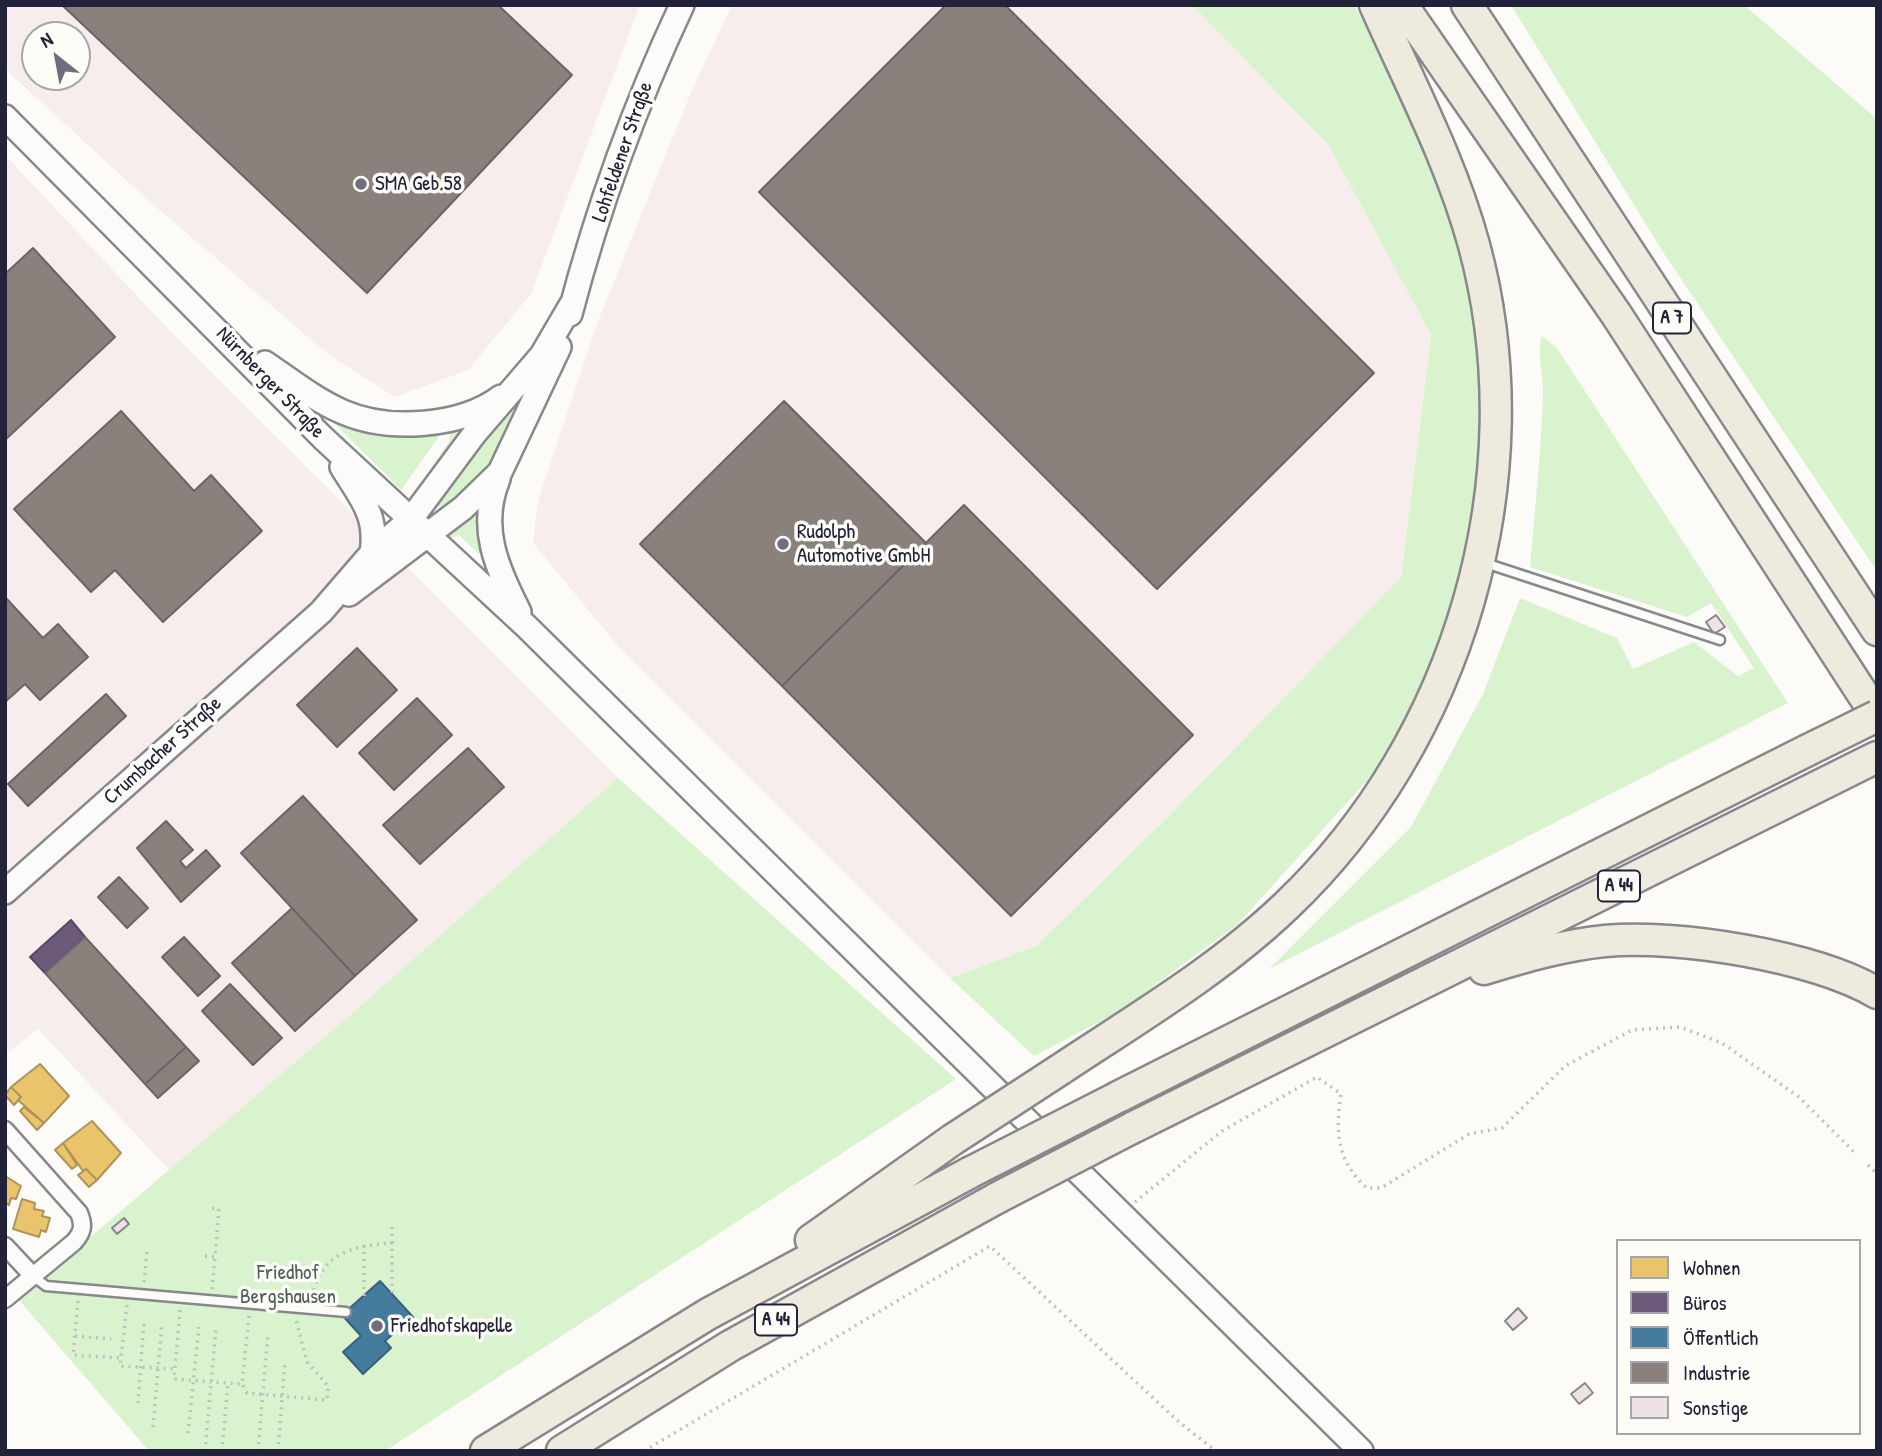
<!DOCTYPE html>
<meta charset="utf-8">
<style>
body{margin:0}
#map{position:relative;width:1882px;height:1456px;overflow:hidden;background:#fcfbf8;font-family:"Patrick Hand",sans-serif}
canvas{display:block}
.frame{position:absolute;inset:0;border:7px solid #22223b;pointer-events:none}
.legend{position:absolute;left:1616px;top:1239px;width:245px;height:196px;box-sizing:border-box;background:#fdfcf7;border:2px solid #a5a5ac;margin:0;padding:9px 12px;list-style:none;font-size:21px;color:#22223b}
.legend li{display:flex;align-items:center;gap:14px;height:35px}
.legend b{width:35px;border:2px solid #a5a5ac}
.north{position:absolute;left:21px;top:21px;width:70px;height:70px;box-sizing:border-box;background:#fdfcf7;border:2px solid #a5a5ac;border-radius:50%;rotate:329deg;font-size:19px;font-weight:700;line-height:28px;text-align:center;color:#22223b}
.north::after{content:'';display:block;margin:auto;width:24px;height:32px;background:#6e6e7d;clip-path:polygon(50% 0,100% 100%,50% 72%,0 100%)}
</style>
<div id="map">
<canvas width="1882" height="1456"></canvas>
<div class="frame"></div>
<ul class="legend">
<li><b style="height:19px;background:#e9c46a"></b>Wohnen</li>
<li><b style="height:19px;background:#6d597a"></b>Büros</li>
<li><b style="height:19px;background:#457b9d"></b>Öffentlich</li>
<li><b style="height:19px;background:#8a817c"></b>Industrie</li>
<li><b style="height:19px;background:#eee2e4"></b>Sonstige</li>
</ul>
<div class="north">N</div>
</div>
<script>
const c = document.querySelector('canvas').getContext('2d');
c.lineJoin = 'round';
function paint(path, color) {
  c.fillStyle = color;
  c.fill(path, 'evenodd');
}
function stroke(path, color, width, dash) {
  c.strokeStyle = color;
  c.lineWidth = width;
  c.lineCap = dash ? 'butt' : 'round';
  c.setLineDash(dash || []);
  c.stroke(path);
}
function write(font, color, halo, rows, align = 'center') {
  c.font = font + ' "Patrick Hand",sans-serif';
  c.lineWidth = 7;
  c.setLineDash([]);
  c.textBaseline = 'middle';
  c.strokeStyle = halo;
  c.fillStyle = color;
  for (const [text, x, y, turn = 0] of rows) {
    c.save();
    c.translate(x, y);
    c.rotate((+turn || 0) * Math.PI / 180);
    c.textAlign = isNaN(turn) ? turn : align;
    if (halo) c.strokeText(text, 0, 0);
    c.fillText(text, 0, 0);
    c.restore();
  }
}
paint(new Path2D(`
 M5,5H640L531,294L468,370L395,397L329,355L149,201L5,69ZM35,35H77V77H35Z
 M732,5H1192L1329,146L1431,335L1401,577L1169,816L1036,946L950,978L618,646L533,543L538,501L598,321L692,90Z
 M5,155L171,332L618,778L350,1015L169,1170L38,1029L5,1055Z`), '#f7eded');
paint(new Path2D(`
 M1192,5H1354L1427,139L1473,280L1486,374L1481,527L1442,647L1379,767L1238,924L1120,1011L1034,1056L950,978L1036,946L1169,816L1401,577L1431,335L1329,146Z
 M1511,5H1744L1877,119V571L1663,252Z
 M1542,336L1557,348L1788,703L1269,969L1411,827L1483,694L1520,598L1617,638L1633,669L1694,642L1738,676L1754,668L1711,603L1687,617L1530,567C1535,509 1541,452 1543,394C1544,374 1536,354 1542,336Z
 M527,390C510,427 485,506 436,507L493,427Z
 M332,414L440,429L438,438L401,490L330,419Z
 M469,426L416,498L412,497L450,440V428Z
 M477,511L482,557L459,535L451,538L446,533L447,529Z
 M618,778L956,1079L385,1451H149L18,1299L350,1015Z`), '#d9f3ce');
const homes = new Path2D(`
 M40,1064L69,1096L44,1123L18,1100L21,1097L11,1087Z
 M11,1087L21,1097L14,1105L5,1095Z
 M24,1107L44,1123L37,1130L20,1111Z
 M92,1121L121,1153L97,1180L86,1169L83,1171L63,1143Z
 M63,1143L77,1165L72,1169L55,1150Z
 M86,1169L97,1180L89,1187L78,1175Z
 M5,1176L21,1186L16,1199L11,1198L9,1205L5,1203Z
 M22,1199L35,1203L34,1209L44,1211L42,1216L50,1218L46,1232L41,1230L39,1237L13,1229Z`);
paint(homes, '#e9c46a');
stroke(homes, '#ad935c', 2);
const offices = new Path2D(`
 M71,920L85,937L45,973L30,957Z`);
paint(offices, '#6d597a');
stroke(offices, '#564867', 2);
const public = new Path2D(`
 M380,1281L413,1317L385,1341L391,1348L363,1374L343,1352L361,1336L342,1315Z`);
paint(public, '#457b9d');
stroke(public, '#3a6080', 2);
const industry = new Path2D(`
 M62,5H498L572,75L367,293Z
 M946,5H1005L1374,373L1157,589L759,192Z
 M33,248L115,337L5,440V274Z
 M784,401L926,543L782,686L640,544Z
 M121,411L194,491L211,475L262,531L163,622L115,570L91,592L14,509Z
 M964,505L1193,735L1011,916L782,686Z
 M5,597L43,638L58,624L88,657L40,700L25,684L5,702Z
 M357,648L397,690L337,747L297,705Z
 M106,694L126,716L28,806L8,784Z
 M417,698L452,735L394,790L359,753Z
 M468,748L504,787L420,864L383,825Z
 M303,796L417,920L355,976L241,853Z
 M166,821L193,850L180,861L186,868L206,850L220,866L181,902L137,848Z
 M119,877L148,908L127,928L98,897Z
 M292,908L355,976L295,1031L232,963Z
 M85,937L186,1047L145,1084L45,973Z
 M184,937L220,976L198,996L162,957Z
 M230,984L282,1038L253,1065L202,1011Z
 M186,1047L199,1061L158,1098L145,1084Z`);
paint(industry, '#8a817c');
stroke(industry, '#6b6468', 2);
const building = new Path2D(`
 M1716,615L1725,627L1714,634L1706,622Z
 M124,1218L129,1224L117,1234L112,1228Z
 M1518,1308L1527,1318L1513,1330L1505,1321Z
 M1585,1383L1593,1393L1579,1404L1571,1394Z`);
paint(building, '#eee2e4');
stroke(building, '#88888c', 2);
const lane = new Path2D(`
 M1482,562L1720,640
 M33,1276L46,1286L346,1312`);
const street = new Path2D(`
 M5,1130L79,1213C84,1225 83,1232 74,1242L5,1299
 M5,1246L33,1276`);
const secondary = new Path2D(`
 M5,117L323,438L527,627L1361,1451
 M570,314C598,207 635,105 682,5
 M265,363C290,380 315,400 343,412C389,432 461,427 501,397
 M342,467C361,498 378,515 372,553
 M498,479C478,528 497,567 519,612
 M349,594L463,508L500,472L559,347
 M5,892L321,612L372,553L411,519L475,433L542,355L573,302`);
const highway = new Path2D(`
 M1402,5L1616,314L1877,716
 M1467,5L1877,630
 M1484,969C1523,957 1564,945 1605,941C1676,934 1815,956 1877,993
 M1061,1069C1138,1018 1219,970 1286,906C1460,741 1537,477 1474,245C1451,161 1410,84 1375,5
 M1118,1097L1808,750
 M1132,1128L1877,757
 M811,1240L952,1140
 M486,1451L708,1314L971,1172
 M562,1451L730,1346L997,1198`);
stroke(lane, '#88888c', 13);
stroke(street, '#88888c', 21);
stroke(secondary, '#88888c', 28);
stroke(highway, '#88888c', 35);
stroke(new Path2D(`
 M1868,1165L1877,1174
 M1135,1202L1222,1131L1317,1077L1341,1094C1335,1131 1337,1162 1367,1188H1381L1469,1134L1502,1128L1565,1066L1632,1030L1680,1027L1722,1043L1799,1097L1857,1155
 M392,1227V1243
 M205,1256L215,1257L219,1209L208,1208
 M144,1282L147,1251
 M212,1289L215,1257
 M364,1296V1245
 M312,1297C321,1252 353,1246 392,1243V1293
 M78,1301L73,1355L121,1358
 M127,1305L120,1366L175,1369
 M180,1310L174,1379L241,1384
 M249,1316L242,1384L247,1393L327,1400L328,1386L307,1362L296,1320
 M75,1336L111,1339
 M138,1403L144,1322
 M153,1427L162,1323
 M188,1433L199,1327
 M205,1451L216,1329
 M222,1451L228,1383
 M258,1451L268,1334
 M278,1451L285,1362
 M644,1451L990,1246L1180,1423L1216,1451`), '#bfbfc0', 3.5, [2, 5]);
stroke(lane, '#fbfbf9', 8);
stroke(street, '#fbfbf9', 16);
stroke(secondary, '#fbfbf9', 23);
stroke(highway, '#eeeade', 30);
const highwayBridge = new Path2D(`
 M1808,750L1877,716
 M952,1140L1061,1069
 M971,1172L1118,1097
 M997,1198L1132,1128`);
stroke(highwayBridge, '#88888c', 35, []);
stroke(highwayBridge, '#eeeade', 30);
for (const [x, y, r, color] of [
 [361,184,7,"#6e6e7d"],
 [783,544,7,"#6e6e7d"],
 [377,1326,7,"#6e6e7d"]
]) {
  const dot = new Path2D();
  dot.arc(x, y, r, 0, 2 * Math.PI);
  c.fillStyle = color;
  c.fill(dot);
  stroke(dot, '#fdfcf7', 2.5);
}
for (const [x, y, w] of [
 [1672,318,38],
 [1619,886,42],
 [776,1320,42]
]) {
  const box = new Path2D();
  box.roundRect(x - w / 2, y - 15.5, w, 31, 5);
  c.fillStyle = '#fdfcf7';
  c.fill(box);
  stroke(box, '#22223b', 2);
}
write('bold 19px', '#22223b', null, [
 ["A 7",1672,318],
 ["A 44",1619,886],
 ["A 44",776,1320]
]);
write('21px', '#22223b', '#fdfcf7', [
 ["Lohfeldener Straße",623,152,-71],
 ["Nürnberger Straße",270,383,46],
 ["Crumbacher Straße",163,751,-42]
]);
write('21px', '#22223b', '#fdfcf7', [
 ["SMA Geb.58",375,184],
 ["Rudolph",797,532],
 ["Automotive GmbH",797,556],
 ["Friedhofskapelle",391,1326]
], 'left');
write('21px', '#505f5d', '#fdfcf7', [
 ["Friedhof",288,1273],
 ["Bergshausen",288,1297]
]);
</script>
